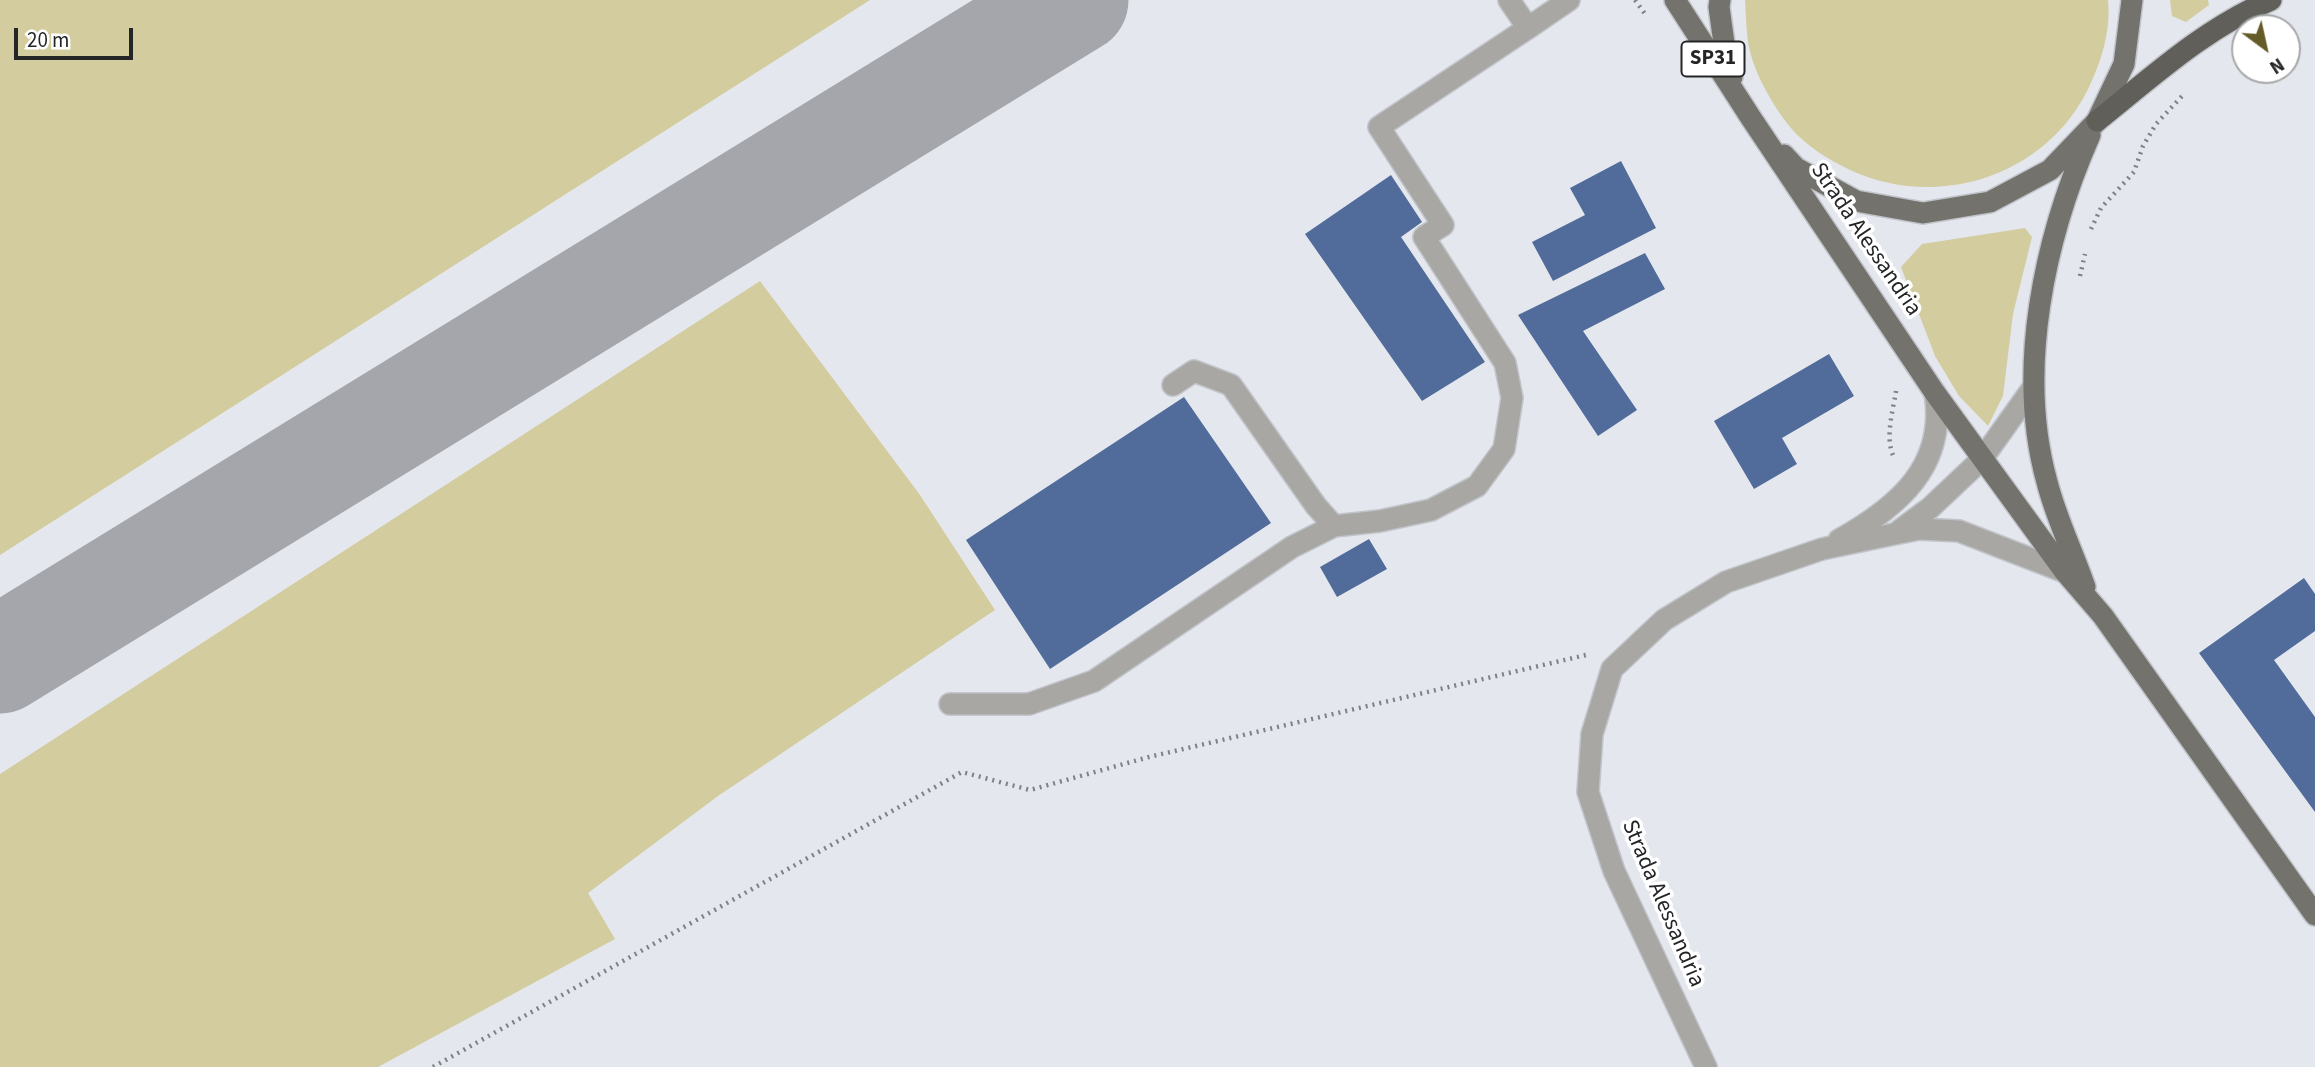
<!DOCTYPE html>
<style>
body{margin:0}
#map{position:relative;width:2315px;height:1067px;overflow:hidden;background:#e4e8ee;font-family:"Source Sans 3",sans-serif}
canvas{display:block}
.north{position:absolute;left:2231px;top:14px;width:70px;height:70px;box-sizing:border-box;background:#fff;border:2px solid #a7a8a9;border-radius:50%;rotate:147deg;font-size:19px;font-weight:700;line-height:28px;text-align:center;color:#242527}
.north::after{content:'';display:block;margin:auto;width:24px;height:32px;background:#645b28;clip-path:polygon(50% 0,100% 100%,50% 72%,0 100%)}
.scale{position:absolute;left:14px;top:28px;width:119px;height:32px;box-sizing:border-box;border:4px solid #242527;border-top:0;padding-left:9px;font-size:21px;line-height:24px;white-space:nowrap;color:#242527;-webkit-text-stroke:5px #fff;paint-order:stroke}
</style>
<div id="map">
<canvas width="2315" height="1067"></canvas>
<div class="north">N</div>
<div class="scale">20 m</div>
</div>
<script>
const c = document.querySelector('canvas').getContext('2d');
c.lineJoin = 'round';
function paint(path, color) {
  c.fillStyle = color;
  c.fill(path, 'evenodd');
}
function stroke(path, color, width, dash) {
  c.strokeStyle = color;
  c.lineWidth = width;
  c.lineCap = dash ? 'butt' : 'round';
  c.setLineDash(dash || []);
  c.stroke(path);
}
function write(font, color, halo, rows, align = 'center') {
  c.font = font + ' "Source Sans 3",sans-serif';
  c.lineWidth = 7;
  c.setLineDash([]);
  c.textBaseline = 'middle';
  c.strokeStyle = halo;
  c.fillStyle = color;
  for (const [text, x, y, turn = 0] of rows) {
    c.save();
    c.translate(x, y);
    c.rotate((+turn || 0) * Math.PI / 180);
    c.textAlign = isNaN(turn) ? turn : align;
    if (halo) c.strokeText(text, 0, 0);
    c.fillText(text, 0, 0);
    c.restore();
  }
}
paint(new Path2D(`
 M0,0H870L0,555Z
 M1745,0H2108C2111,30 2102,60 2089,87C2047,176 1938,211 1850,170C1829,160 1806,146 1790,127C1772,104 1753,72 1748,42C1746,29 1746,14 1745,0Z
 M2170,0H2208L2209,5L2186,22L2172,16Z
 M2025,228L2032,237L2013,314L2003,396L1988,426L1959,396L1935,356L1901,267L1922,244Z
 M760,281L920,495L995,610L718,796L588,893L615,939L378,1067H0V774Z`), '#d3cc9f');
stroke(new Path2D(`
 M0,660L1075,0`), '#a4a6ab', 107);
paint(new Path2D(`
 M1621,161L1656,228L1553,281L1532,242L1585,215L1570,188Z
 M1391,175L1422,222L1401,237L1485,362L1422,401L1305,234Z
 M1645,253L1665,289L1583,331L1637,410L1598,436L1518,315Z
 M1829,354L1854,396L1782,438L1797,464L1754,489L1714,421Z
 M1184,397L1271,523L1050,669L966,540Z
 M1369,539L1387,569L1337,597L1320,567Z
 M2304,578L2315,594V631L2274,660L2315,717V812L2199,653Z`), '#516b9a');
const lane = new Path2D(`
 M1528,28L1569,0
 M1173,385L1194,371L1231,385L1316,506L1334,526
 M950,704H1029L1094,681L1292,547L1334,526L1380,521L1431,510L1477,486L1504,449L1512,398L1505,363L1424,237L1443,225L1379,127L1528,28L1509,0`);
const street = new Path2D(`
 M1899,531L1930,508L1982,459L2032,389
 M1839,540C1898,507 1947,466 1935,393
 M1706,1067L1614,871L1588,792L1592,734L1612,669L1664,620L1726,582L1822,549L1894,534L1919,529L1959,531L2065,572`);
const primary = new Path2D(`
 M1675,0L1751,118L1935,393L2065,572L2103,616L2315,915
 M1720,0L1719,7L1727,65L1732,77
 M1784,155L1796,168L1856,201L1923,213L1990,202L2050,170L2097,121L2124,64L2132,0
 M2085,587C2073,552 2056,518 2047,482C2016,371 2044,239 2090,135`);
const highway = new Path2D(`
 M2097,121C2152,77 2205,28 2271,0`);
stroke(lane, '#c1c5ca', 24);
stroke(street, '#c1c5ca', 24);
stroke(primary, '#c1c5ca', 24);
stroke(highway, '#c1c5ca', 24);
stroke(new Path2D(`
 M1635,0L1645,14
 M2091,229L2101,208L2134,172L2143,146L2156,124L2184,94
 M2080,276L2085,254
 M1893,455C1885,437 1893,410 1896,391
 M433,1067L962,772L1030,790L1149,757L1586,655`), '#7e8185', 4.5, [2, 5]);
stroke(lane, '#a8a7a4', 21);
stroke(street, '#a8a7a4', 21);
stroke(primary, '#73726d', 21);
stroke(highway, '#605f59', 21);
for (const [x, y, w] of [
 [1713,59,63]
]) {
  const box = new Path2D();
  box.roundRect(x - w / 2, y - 17.5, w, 35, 5);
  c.fillStyle = '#fff';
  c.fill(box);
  stroke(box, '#242527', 2);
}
write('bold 21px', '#242527', null, [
 ["SP31",1713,59]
]);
write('23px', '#242527', '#fff', [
 ["Strada Alessandria",1865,240,56],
 ["Strada Alessandria",1662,904,67]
]);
</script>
